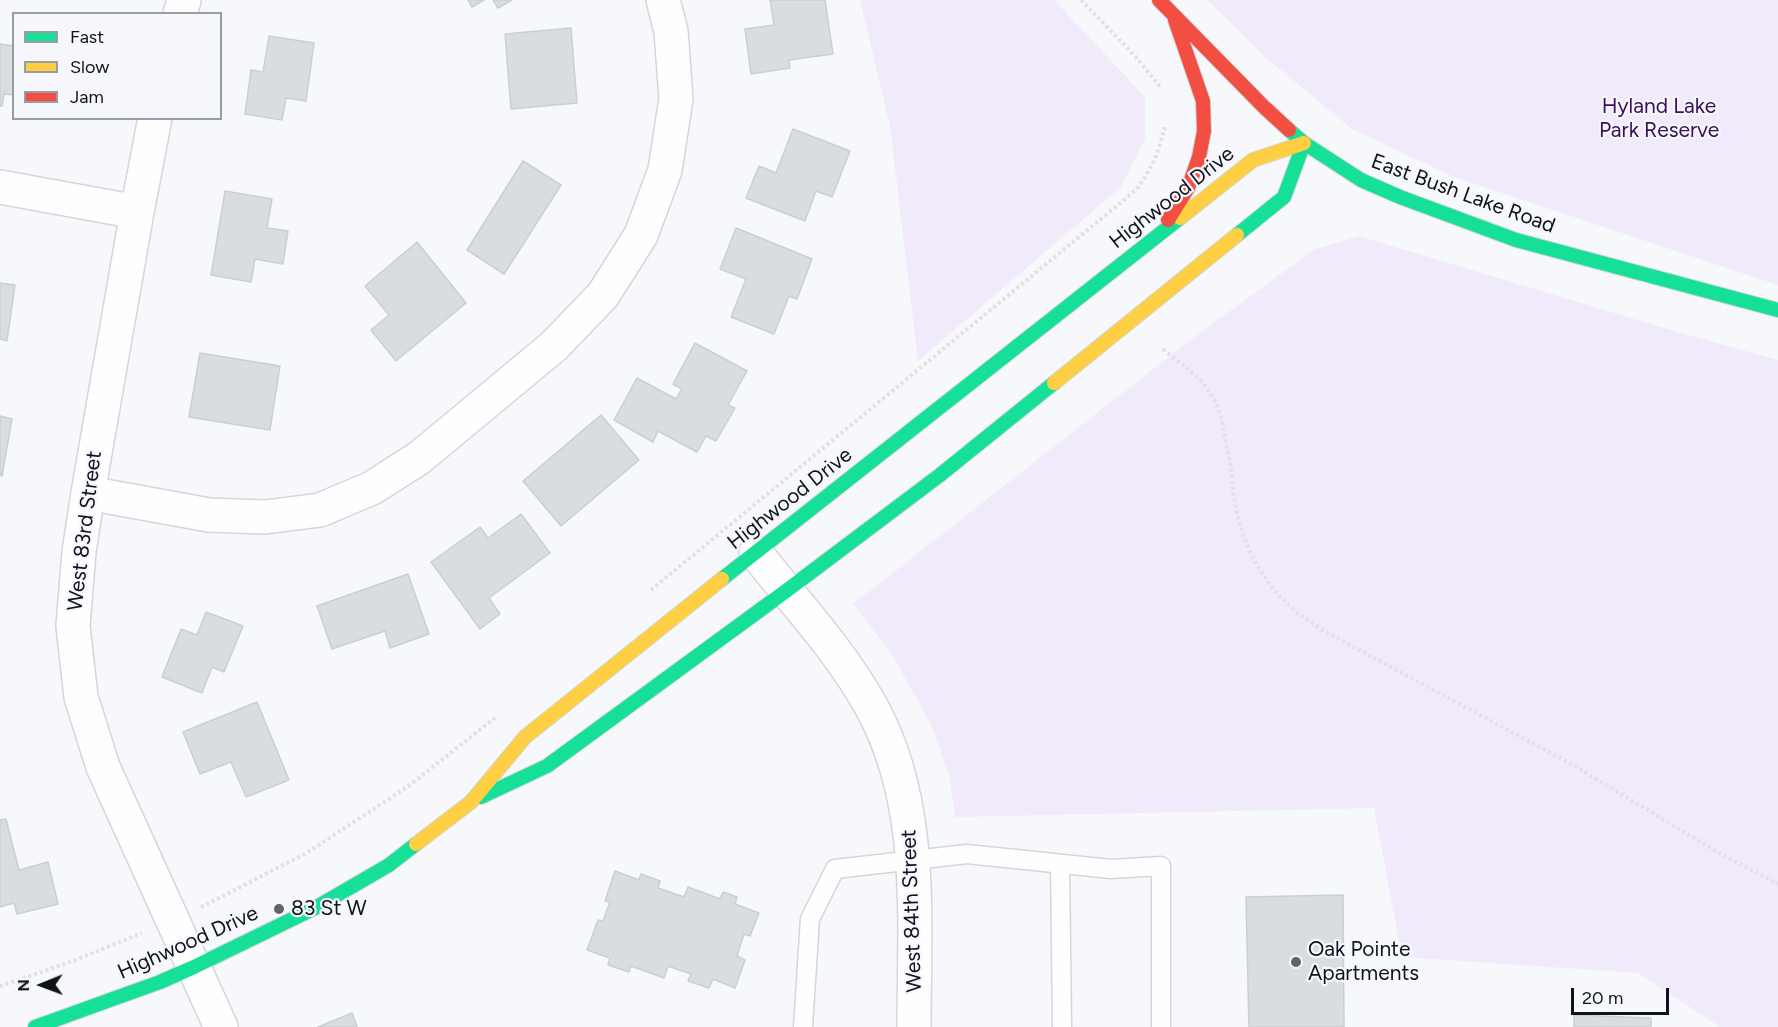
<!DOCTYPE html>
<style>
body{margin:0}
#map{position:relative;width:1778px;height:1027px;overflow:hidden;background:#f6f8fb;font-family:Figtree,sans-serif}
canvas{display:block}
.legend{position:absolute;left:12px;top:12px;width:210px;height:108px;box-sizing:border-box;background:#f5f7fc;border:2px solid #999ca2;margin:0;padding:8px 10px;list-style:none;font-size:18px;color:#10131a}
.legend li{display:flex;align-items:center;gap:12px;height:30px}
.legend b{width:30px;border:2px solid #999ca2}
.north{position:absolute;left:12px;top:955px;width:60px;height:60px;-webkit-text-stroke:4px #f5f7fc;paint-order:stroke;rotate:269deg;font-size:16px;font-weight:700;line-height:24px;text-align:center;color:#10131a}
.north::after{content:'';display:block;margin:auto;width:21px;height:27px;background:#10131a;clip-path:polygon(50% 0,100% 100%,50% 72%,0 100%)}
.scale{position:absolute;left:1571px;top:988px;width:98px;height:27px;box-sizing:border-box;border:3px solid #10131a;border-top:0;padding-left:8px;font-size:18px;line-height:21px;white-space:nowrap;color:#10131a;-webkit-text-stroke:4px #f5f7fc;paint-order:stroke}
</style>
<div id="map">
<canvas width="1778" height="1027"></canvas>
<ul class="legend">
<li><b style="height:8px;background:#16e098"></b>Fast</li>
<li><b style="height:8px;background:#ffcf43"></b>Slow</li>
<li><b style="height:8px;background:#f24e42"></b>Jam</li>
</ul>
<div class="north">N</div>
<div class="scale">20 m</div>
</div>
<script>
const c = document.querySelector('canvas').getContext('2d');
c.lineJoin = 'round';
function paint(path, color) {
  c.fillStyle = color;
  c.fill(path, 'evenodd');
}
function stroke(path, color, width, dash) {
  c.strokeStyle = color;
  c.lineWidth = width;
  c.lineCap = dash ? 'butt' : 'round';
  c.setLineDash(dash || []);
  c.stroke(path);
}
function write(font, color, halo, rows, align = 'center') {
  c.font = font + ' Figtree,sans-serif';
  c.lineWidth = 4.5;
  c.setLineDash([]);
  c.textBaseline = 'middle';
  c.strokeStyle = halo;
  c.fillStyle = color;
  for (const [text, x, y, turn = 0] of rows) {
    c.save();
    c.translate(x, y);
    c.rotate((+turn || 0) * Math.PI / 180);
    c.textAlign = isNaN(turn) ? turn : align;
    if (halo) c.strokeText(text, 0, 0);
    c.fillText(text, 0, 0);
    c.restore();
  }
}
paint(new Path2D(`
 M860,0H1054L1145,97V139L1121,187L918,361L890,126Z
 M1207,0H1778V285L1454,177L1352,129L1265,57Z
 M1359,236L1684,334L1778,360V1027H1720L1638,973L1402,957L1374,808L955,817L950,779L933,728L893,656L853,604L1180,348L1313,250Z`), '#f0eafa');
const building = new Path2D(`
 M468,0H484L472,7Z
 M493,0H512L498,8Z
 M770,0H825L833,54L789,60L790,68L751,74L745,29L774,25Z
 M571,28L577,103L511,109L505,34Z
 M269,36L314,43L306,101L286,98L282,120L245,114L251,70L263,72Z
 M0,44L14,46V95L4,94L2,106H0Z
 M793,129L850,151L832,197L816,191L805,221L746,198L759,166L776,173Z
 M523,161L561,185L504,274L467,250Z
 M225,191L272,199L267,228L288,231L283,264L255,259L251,282L211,275Z
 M736,228L812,259L797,299L789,296L774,334L731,317L746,279L720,269Z
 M417,242L466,303L396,361L371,330L389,315L365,286Z
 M0,283L15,285L7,341L0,339Z
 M695,343L747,371L728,405L735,408L716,441L706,436L697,452L658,431L653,442L614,420L637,378L676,399L682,389L673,384Z
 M200,353L280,366L270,430L189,417Z
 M601,415L639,460L561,526L523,481Z
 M0,416L12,419L2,476L0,475Z
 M521,514L550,553L489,598L500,614L480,629L431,562L480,527L488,538Z
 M408,574L429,634L390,648L385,631L332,649L317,606Z
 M206,612L243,626L224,672L212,667L202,693L162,677L181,629L197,635Z
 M257,702L289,780L246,797L231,762L200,774L183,732Z
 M6,819L19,870L48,862L58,904L17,914L14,903L0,907V820Z
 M615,871L639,880L641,874L660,881L658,888L684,897L688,887L720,899L723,892L737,897L735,904L759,913L750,936L744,934L737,956L745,960L735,988L713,979L709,988L688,981L691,974L668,966L664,978L631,966L629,972L608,965L610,958L587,950L598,920L603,921L610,902L605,901Z
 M1343,895L1344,1027H1249L1246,897Z
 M352,1013L357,1027H318Z
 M1574,1015L1651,1018V1027H1574Z`);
paint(building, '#d9dde2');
stroke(building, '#cacfd3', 1.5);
const lane = new Path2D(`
 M1060,864L1062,1027
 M803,1027L810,919L835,869L967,854L1111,869L1161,866V1027`);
const street = new Path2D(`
 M180,14L184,0
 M155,118L137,212L88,493L79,552L73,626L81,697L103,767L221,1027
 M0,187L137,212
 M88,493L209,515L265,517L320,510L372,488L419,458L554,346L603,295L641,235L665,170L676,99L671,31L663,0
 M756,553C795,603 840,650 871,706C925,803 914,920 914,1027`);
const fast = new Path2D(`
 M1289,130L1304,143L1361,180L1400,197L1516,240L1778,310
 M1237,235L1284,197L1304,143
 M722,579L1180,218
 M481,797L547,766L786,591L940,475L1054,383
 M35,1027L160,982L194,967L315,908L389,865L416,844`);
const slow = new Path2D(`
 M1180,218L1253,160L1304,143
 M1054,383L1237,235
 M416,844L471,802L525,737L722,579`);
const jam = new Path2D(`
 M1159,0L1264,107L1289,130
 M1168,220L1188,188L1199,157L1204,131L1203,101L1175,20`);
stroke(lane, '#d3d6db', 21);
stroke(street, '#d3d6db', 36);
stroke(fast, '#d3d6db', 16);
stroke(slow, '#d3d6db', 16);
stroke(jam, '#d3d6db', 16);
stroke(new Path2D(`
 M1081,0L1136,57L1161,88
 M1163,349C1181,364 1200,376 1212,396C1221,409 1224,433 1227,449C1232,468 1232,488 1236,508C1243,547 1264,584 1294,610C1303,618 1314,624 1324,631L1573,765L1719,853L1778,884
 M651,590L1136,190C1152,168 1158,155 1164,129H1170
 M201,907L305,854L410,785L496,717
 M0,986L73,961L142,933`), '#e1e1e2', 4, [3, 3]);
stroke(lane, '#fefefe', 18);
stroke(street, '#fefefe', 33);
stroke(fast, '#16e098', 14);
stroke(slow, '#ffcf43', 14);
stroke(jam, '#f24e42', 14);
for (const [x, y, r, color] of [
 [279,909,6,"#606369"],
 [1296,962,6,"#606369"]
]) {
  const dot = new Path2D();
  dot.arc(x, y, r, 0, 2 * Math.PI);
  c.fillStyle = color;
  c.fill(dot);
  stroke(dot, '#f5f7fc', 2);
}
write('21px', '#3a0d57', '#f5f7fc', [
 ["Hyland Lake",1659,107],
 ["Park Reserve",1659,131]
]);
write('21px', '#10131a', '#f5f7fc', [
 ["East Bush Lake Road",1463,194,20],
 ["Highwood Drive",1172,198,-38],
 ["Highwood Drive",790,499,-38],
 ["West 83rd Street",85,531,-83],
 ["West 84th Street",912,911,-92],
 ["Highwood Drive",188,943,-24]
]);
write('21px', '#10131a', '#f5f7fc', [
 ["83 St W",291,909],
 ["Oak Pointe",1308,950],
 ["Apartments",1308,974]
], 'left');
</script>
